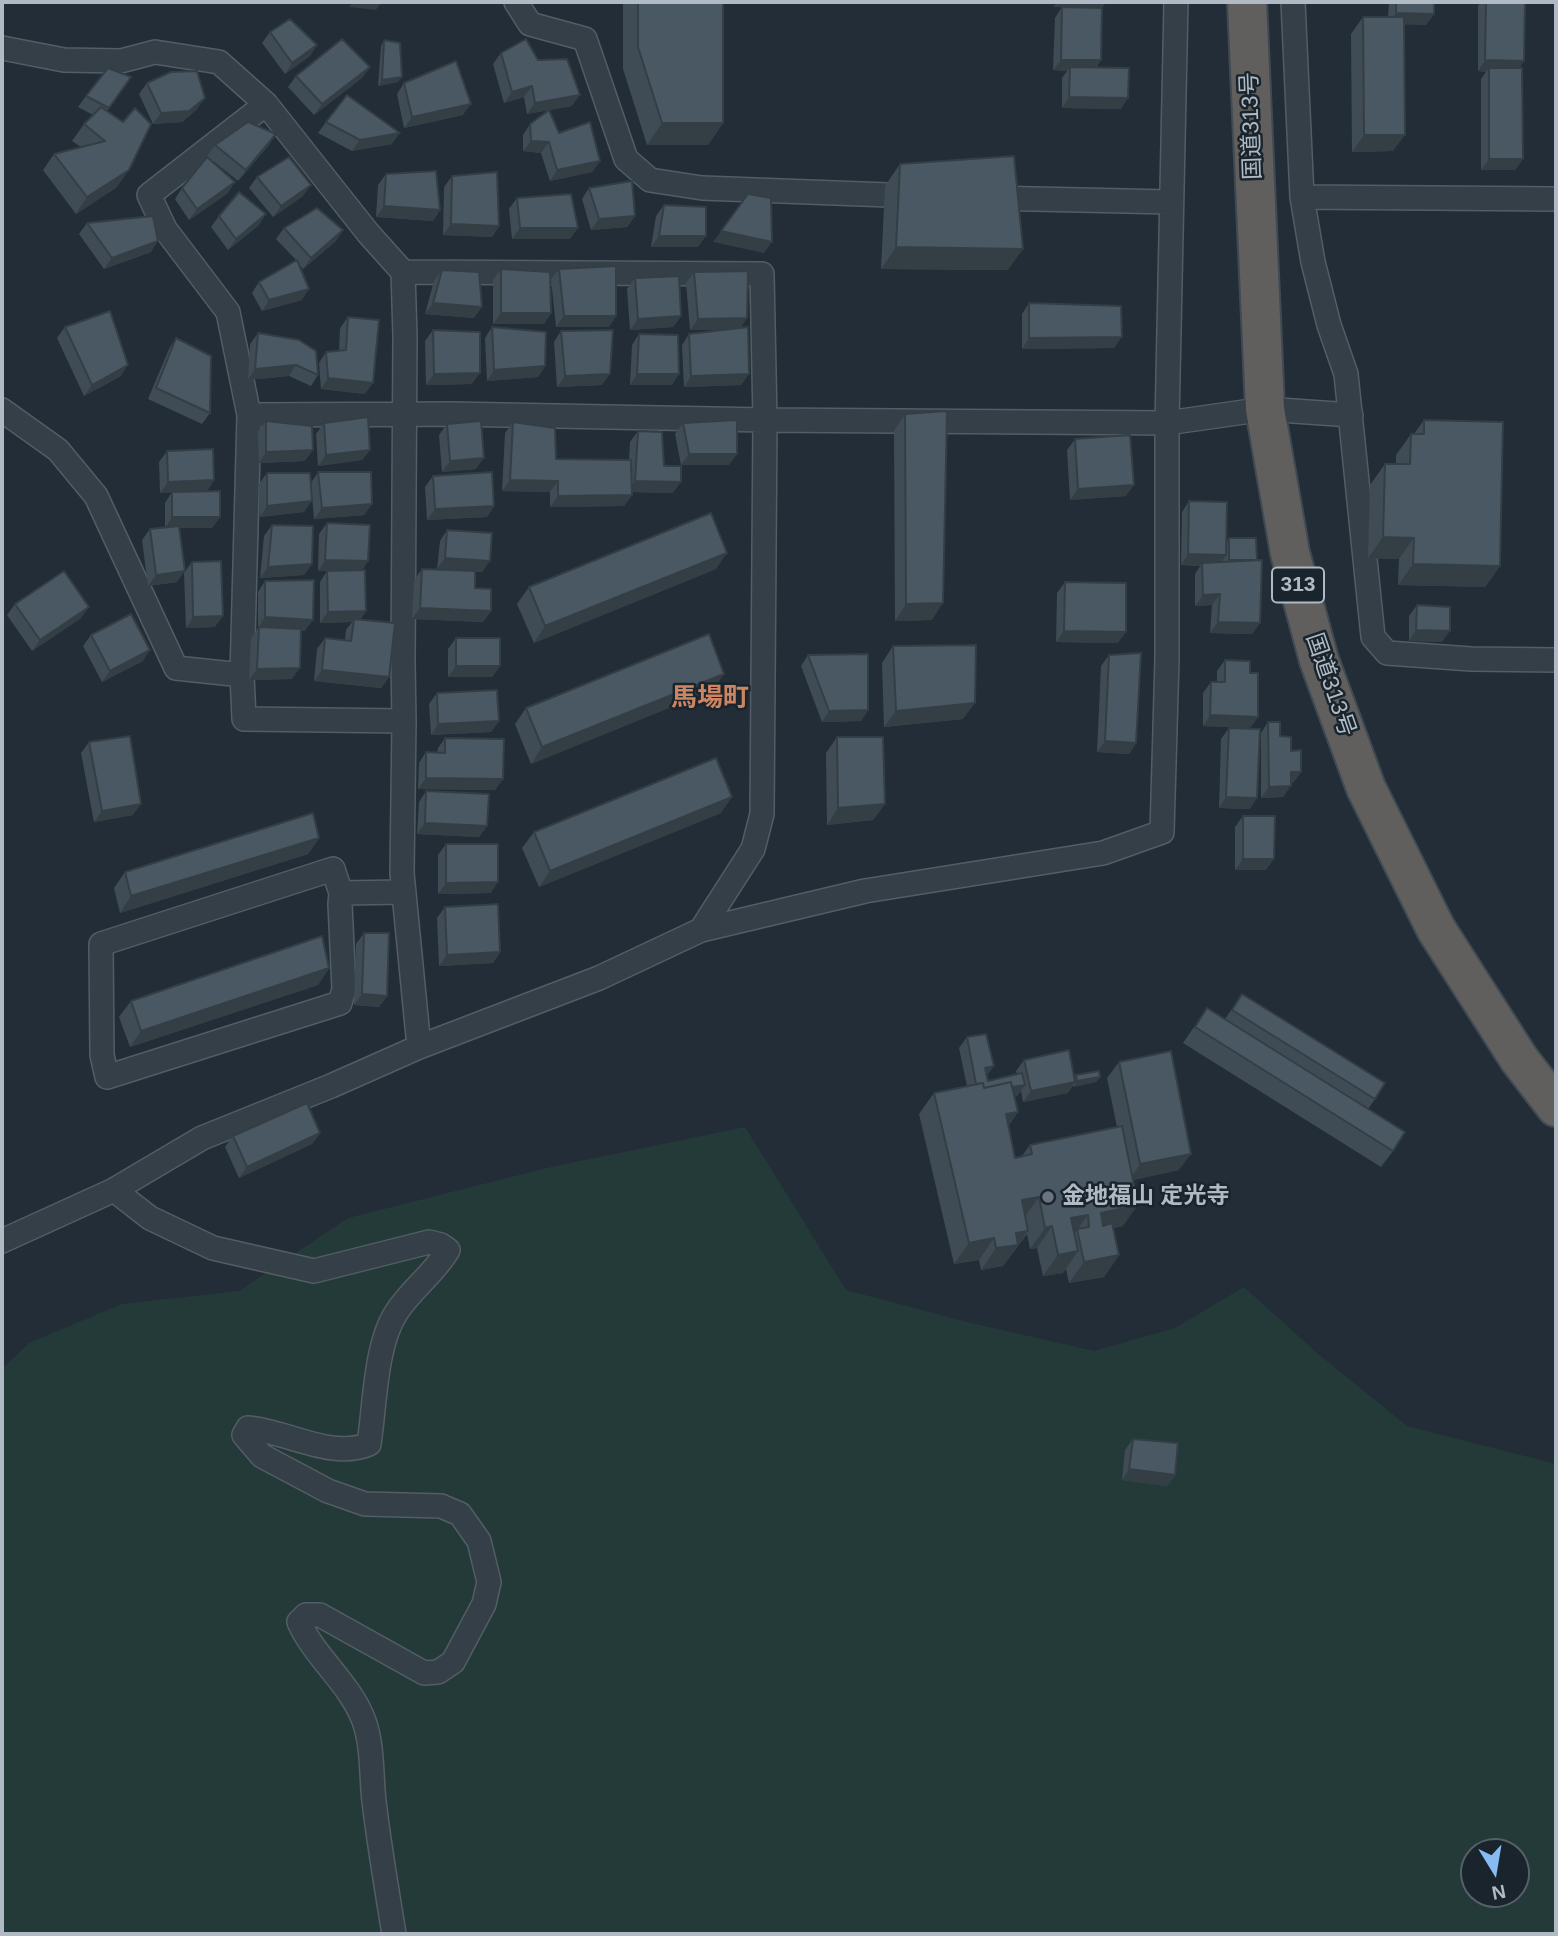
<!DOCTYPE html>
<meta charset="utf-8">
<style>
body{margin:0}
#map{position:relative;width:1558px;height:1936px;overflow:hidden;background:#222d37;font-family:Helvetica,sans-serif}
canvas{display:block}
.frame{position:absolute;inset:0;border:4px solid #afbac4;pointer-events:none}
.north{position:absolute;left:1460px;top:1838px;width:70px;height:70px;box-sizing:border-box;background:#1a242c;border:2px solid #566069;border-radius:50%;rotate:169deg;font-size:19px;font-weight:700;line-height:28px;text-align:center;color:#afbac4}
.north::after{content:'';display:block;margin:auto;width:24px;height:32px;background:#86bcf2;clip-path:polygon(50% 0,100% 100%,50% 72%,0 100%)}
</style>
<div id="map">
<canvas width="1558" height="1936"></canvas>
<div class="frame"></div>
<div class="north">N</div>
</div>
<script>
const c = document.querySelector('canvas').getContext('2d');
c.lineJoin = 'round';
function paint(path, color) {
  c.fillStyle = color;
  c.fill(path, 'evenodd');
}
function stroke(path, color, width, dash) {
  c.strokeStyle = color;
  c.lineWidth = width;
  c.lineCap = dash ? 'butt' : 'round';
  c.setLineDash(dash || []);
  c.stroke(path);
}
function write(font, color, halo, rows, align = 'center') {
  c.font = font + ' Helvetica,"Noto Sans JP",sans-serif';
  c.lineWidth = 5;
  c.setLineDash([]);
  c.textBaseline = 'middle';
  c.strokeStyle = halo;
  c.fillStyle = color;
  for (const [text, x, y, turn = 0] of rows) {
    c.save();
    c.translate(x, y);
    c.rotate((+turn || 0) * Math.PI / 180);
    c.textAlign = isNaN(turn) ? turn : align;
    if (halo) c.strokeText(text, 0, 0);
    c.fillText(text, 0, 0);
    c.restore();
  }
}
paint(new Path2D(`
 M745,1127L846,1290L967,1322L1094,1351L1175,1328L1244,1287L1317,1353L1407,1426L1556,1464V1934H2V1369L29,1343L122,1304L239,1291L348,1218L551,1167ZM1474,1852H1516V1894H1474Z`), '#243a39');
const minor = new Path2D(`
 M516,2L530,24L585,39L626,159L650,180L702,188L915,196
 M1293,2L1302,197L1313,262L1329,325L1346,374L1373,637L1387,653L1471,659L1556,660
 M2,48L64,60L121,61L155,52L219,62L266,104L368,233L403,272L405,336L403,662L404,721L402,873L419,1047
 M266,104L149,195L165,229L228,312L249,415L242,675L244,719L404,721
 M1302,197L1556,199
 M988,198L1171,202
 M403,272L762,274L765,420L762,814L753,849L701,930
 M2,410L58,450L96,496L176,668L242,675
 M249,415L451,414L765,420L1167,423L1265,409L1351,415
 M341,893L340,904L344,989L340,1003L107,1077L102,1055L101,944L333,869L341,893L404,892
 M114,1190L150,1218L213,1248L314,1271L429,1242L441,1245L448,1250C434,1274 410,1290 396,1313C375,1346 375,1405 369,1444C331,1460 287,1431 248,1428L244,1435L262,1456L328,1491L365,1504L441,1506L460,1514L479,1541L489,1582L484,1604L453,1662L438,1672L424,1673L320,1615H306L299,1622C315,1658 350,1683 364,1721C373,1746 371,1775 374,1801C379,1845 387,1890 394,1934
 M2,1241L114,1190L202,1138L331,1086L419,1047L599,978L701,930L865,891L1103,853L1162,832L1167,659V423L1176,2`);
const trunk = new Path2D(`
 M1247,2L1265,409L1290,553L1319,660L1366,788L1436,929L1519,1059L1556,1107`);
stroke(minor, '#525d65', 26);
stroke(trunk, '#3f4a52', 42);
stroke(minor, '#353f47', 23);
stroke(trunk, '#605f5d', 38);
paint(new Path2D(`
 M623,2H723V123L708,145H647L623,69Z
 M1389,2H1434V14L1426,25L1404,24L1393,151L1352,152L1351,34L1363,17H1388Z
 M1481,2H1525L1520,68L1523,159L1515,170H1481V79L1486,72L1478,71V6Z
 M1062,7L1101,60L1096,68L1121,109L1062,108V78L1067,71L1053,70L1055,18Z
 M270,32L317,45L310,56L285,74L262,43Z
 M384,40L398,82L378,86L381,46Z
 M501,53L538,60L572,106L527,114L524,97L504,103L493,64Z
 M370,67L362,78L314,115L288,87L296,76Z
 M131,77L107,111L117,187L76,214L43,170L54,154L81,147L72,141L84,124L93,115L78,107L86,96Z
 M147,83L197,109L182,122L153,124L139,94Z
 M404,83L463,115L404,128L397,94Z
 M326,122L392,144L352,151L318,133Z
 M530,124L559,133L600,161L592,172L550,181L541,153L523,151V135Z
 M276,134L269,145L238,181L207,156L215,145Z
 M900,164L1008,270L881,269L885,186Z
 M386,174L440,210L433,221L376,217L378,185Z
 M452,176L499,226L492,237L443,235L444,187Z
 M257,177L303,196L273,217L249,188Z
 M182,188L228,193L189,220L175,199Z
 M589,188L635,216L627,227L591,230L582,199Z
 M517,198L570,239H512L509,209Z
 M664,205L698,247H651L656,216Z
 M219,216L259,225L228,250L211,227Z
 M87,223L151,252L104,269L79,234Z
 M284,228L343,230L336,241L303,269L298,263L302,300L262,311L252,293L259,282L296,260L276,239Z
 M501,269L551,313L544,324H493V280Z
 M559,269L616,316L609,327H556L551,279Z
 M442,270L474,318L425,314L434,281Z
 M694,272L747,318L740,328L749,374L741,385L684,387L682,345L689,334L736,329L690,330L686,283Z
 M635,278L681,316L673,327L630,330L627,289Z
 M1029,303L1114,348L1022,349V314Z
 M348,317L365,394L321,389L319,363L326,352L339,351L340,328Z
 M65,327L121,376L84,396L57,338Z
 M492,327L545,366L538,377L487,381L485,338Z
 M433,330L472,384L426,385L425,341Z
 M561,331L602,385L557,387L554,342Z
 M258,333L318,375L311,386L289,376L248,380L250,344Z
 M639,334L672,385H630L632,345Z
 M176,338L210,413L202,424L148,399L169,349Z
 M905,414L932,620L895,621L894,431Z
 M1424,420L1500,566L1485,587L1398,585L1399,559L1368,558L1370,485L1385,464H1396V455L1411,434H1414Z
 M266,421L305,461L259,463L258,432Z
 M513,422L556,459L629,460L630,442L638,431L664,466L673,493L632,492V495L624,506L550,507V492L502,491L505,433Z
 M324,423L370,450L362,460L318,466L316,434Z
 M683,423L729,465H681L675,434Z
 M447,424L476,469L442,472L439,435Z
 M1075,439L1126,496L1070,500L1067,450Z
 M167,451L214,480L207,491H188L220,517L212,528H179L177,582L148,586L142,540L150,529L165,527V503L172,492L160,493L159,462Z
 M318,472L372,504L364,515L314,519L311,484L304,512L260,517L259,484L267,473L311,483Z
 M433,476L494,506L487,517L427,520L425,487Z
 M1189,501L1227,541L1229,538L1260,623L1252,634L1210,633L1212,605L1195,606V574L1200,566L1181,565L1182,512Z
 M327,523L368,561L362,570L366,611L360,620L389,677L381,688L314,681L317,649L325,638L345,640L346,630L352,622L320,623V582L327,571H318L319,534Z
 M272,525L312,564L304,575L260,578L264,536Z
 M447,530L482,572H475V588L491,611L483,622L412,619L414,580L422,569H437L440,541Z
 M192,562L215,627L186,628L184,573Z
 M716,569L534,643L517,604L529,587Z
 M265,581L305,631L301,630L292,679L249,680L251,638L258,628V592Z
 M1065,582L1118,643L1056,642L1057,593Z
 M15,604L81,618L32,651L7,615Z
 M1417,605L1442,642L1409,641V616Z
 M91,635L143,661L102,682L83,646Z
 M456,638L500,666L492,677H448V649Z
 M893,646L963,719L884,727L882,663Z
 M808,655L868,710L861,721L822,722L801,666Z
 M1109,655L1136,743L1129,754L1097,752L1101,666Z
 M1225,660L1250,673L1258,717L1250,728L1203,726V693L1211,682H1217V671Z
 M713,690L531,764L515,724L526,708Z
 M437,693L499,721L491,732L431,735L429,704Z
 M1268,722L1291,751L1301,772L1293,783H1291L1283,797L1261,798V733Z
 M1229,728L1250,809L1219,808L1221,739Z
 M837,737L885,804L873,820L827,825L826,753Z
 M445,738L503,779L495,790L418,789L419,763L426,752L437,753L438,748Z
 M89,742L133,815L94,822L81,753Z
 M426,791L487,826L479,837L417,834L419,802Z
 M721,813L539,887L522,848L534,832Z
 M1243,816L1266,870H1235V827Z
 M319,838L308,854L120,913L114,888L125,872Z
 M446,844L491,893L438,894V855Z
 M445,907L500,952L493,963L439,966L437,918Z
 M364,933L387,996L379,1007L354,1005L356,944Z
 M329,968L318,985L130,1047L119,1017L131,1001Z
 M1242,994L1375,1099L1368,1109L1393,1151L1381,1167L1183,1043L1207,1008L1225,1019Z
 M967,1037L987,1076L988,1081L1017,1074L1016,1071L1024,1060L1074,1078L1076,1075L1100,1077L1096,1082L1073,1087V1085L1068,1093L1023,1102L1021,1091L1017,1096H1014L1018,1112L1009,1125L1015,1158L1022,1156L1030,1145L1117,1127L1107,1078L1119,1062L1179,1170L1133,1180L1123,1226L1114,1228L1119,1255L1104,1277L1069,1283L1066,1269L1063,1273L1043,1276L1037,1248L1030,1249L1027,1234L1003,1266L981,1270L979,1260L954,1264L919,1114L934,1093L967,1086L959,1048Z
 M320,1133L312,1144L239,1178L225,1147L233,1136Z
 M1133,1439L1175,1475L1167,1486L1122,1480L1125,1450Z`), '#404c55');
paint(new Path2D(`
 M353,2H359L380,4L376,10L349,7Z
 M1057,2H1106L1103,7H1053Z
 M1396,13L1434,14L1426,25L1388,24Z
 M317,45L310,56L285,74L292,63Z
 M1061,60H1101L1093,71L1070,67L1067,71L1053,70Z
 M1485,60L1524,61L1517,72L1489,68L1486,72L1478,71Z
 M370,67L362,78L314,115L322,104Z
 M402,77L398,82L378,86L382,80Z
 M532,86L524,97L504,103L512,92Z
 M580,95L572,106L527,114L535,103Z
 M1069,97L1128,98L1121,109L1062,108Z
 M205,98L197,109L182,122L153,124L161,113Z
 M471,104L463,115L404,128L412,117Z
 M662,123H723L708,145H647Z
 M400,133L392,144L352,151L360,140Z
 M276,134L269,145L238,181L246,170Z
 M1364,135H1405L1393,151L1352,152Z
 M531,141L549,142L541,153L523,151Z
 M1489,159H1523L1515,170H1481Z
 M600,161L592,172L550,181L557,170Z
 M129,170L117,187L76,214L87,197Z
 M235,182L228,193L189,220L197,209Z
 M311,185L303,196L273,217L281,206Z
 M384,206L440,210L433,221L376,217Z
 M266,214L259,225L228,250L236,239Z
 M635,216L627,227L591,230L599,219Z
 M451,224L499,226L492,237L443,235Z
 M520,228H578L570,239H512Z
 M343,230L336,241L303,269L311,258Z
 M721,231L772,242L764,253L713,242Z
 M659,236H706L698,247H651Z
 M158,241L151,252L104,269L112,258Z
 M896,247L1023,249L1008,270L881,269Z
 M309,289L302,300L262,311L269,300Z
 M433,303L482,307L474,318L425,314Z
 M501,313H551L544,324H493Z
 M564,316H616L609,327H556Z
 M681,316L673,327L630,330L638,319Z
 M747,318L740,329L690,330L698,319Z
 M1122,337L1114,348L1022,349L1029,338Z
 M128,365L121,376L84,396L92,385Z
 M296,365L289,376L248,380L255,369Z
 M545,366L538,377L487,381L494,370Z
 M480,373L472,384L426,385L434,374Z
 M610,374L602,385L557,387L565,376Z
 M637,374H679L672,385H630Z
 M749,374L741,385L684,387L691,376Z
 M328,378L373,383L365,394L321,389Z
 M313,450L305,461L259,463L266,452Z
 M370,450L362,460L318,466L326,455Z
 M689,454H737L729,465H681Z
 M484,458L476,469L442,472L450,461Z
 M214,480L207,491L160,493L168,482Z
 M510,480L558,481L550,492L502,491Z
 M635,481L681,482L673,493L628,492Z
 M1134,485L1126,496L1070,500L1078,489Z
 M632,495L624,506L550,507L558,496Z
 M312,501L304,512L260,517L267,506Z
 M372,504L364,515L314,519L322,508Z
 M494,506L487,517L427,520L435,509Z
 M172,517H220L212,528H165Z
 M1383,537L1414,538L1399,559L1368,558Z
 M727,553L716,569L534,643L545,626Z
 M1188,554L1226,555L1219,566L1202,563L1200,566L1181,565Z
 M445,558L490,561L482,572L437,569Z
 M325,560L368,561L360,572L318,571Z
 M312,564L304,575L260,578L268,567Z
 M1413,564L1500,566L1485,587L1398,585Z
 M185,571L177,582L148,586L156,575Z
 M1220,594L1212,605L1195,606L1203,595Z
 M943,603L932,620L895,621L906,604Z
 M89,607L81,618L32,651L40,640Z
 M420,608L491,611L483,622L412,619Z
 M366,611L358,622L354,619L352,622L320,623L328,612Z
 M223,616L215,627L186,628L193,617Z
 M265,617L313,620L305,631L258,628Z
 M1218,622L1260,623L1252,634L1210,633Z
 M1416,630L1450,631L1442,642L1409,641Z
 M1064,631L1126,632L1118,643L1056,642Z
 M150,650L143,661L102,682L110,671Z
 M456,666H500L492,677H448Z
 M300,668L292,679L249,680L257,669Z
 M322,670L389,677L381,688L314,681Z
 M724,674L713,690L531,764L542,747Z
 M975,703L963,719L884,727L896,711Z
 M868,710L861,721L822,722L829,711Z
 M1210,715L1258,717L1250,728L1203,726Z
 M499,721L491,732L431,735L438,724Z
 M1105,741L1136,743L1129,754L1097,752Z
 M1291,772H1301L1293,783L1283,782Z
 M426,778L503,779L495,790L418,789Z
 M1291,786L1283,797L1261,798L1269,787Z
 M732,797L721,813L539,887L550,871Z
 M1226,797L1257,798L1250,809L1219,808Z
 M141,804L133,815L94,822L102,811Z
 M885,804L873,820L827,825L838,808Z
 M425,823L487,826L479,837L417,834Z
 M319,838L308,854L120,913L131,896Z
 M1243,859H1274L1266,870H1235Z
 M498,882L491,893L438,894L446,883Z
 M500,952L493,963L439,966L447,955Z
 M329,968L318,985L130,1047L141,1031Z
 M362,994L387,996L379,1007L354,1005Z
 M994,1066L986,1077L985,1068Z
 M1100,1077L1096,1082L1073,1087L1077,1081Z
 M1075,1082L1068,1093L1023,1102L1031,1091Z
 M1025,1085L1017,1096L971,1104L978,1093Z
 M1018,1112L1003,1133L1006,1114Z
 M320,1133L312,1144L239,1178L247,1167Z
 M1191,1154L1179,1170L1129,1181L1140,1164Z
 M1039,1197L1024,1218L1022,1200Z
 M1138,1205L1123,1226L1086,1235L1101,1213Z
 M1088,1215L1072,1237L1071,1218Z
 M1052,1226L1037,1248L1030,1249L1045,1228Z
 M1028,1231L1003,1266L981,1270L996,1248L1016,1233Z
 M994,1238L979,1260L954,1264L969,1243Z
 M1078,1251L1063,1273L1043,1276L1058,1255Z
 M1119,1255L1104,1277L1069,1283L1084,1262Z
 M1129,1469L1175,1475L1167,1486L1122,1480Z`), '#343e45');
const building = new Path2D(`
 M359,2H380V4Z
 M638,2H723V123H662L638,47Z
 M1396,2H1434V14L1396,13Z
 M1486,2H1525L1524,61L1485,60Z
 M1062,7L1102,8L1101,60H1061Z
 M1363,17H1404L1405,135H1364Z
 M290,19L317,45L292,63L270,32Z
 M342,39L370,67L322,104L296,76Z
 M526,39L538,60L567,59L580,95L535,103L532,86L512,92L501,53Z
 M384,40L400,43L402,77L382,80Z
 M456,61L471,104L412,117L404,83Z
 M1070,67L1129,68L1128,98L1069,97Z
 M108,68L131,77L109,108L86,96Z
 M1489,68H1522L1523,159H1489Z
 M197,71L205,98L189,111L161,113L147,83L171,72Z
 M347,95L400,133L360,140L326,122Z
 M101,107L123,122L135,108L151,124L129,170L87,197L54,154L105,141L84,124Z
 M549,110L559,133L590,122L600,161L557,170L549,142L531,141L530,124Z
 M248,122L276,134L246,170L215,145Z
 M1014,156L1023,249L896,247L900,164Z
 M207,157L235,182L197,209L182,188Z
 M289,157L311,185L281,206L257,177Z
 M436,171L440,210L384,206L386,174Z
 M497,172L499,226L451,224L452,176Z
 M632,181L635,216L599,219L589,188Z
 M239,192L266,214L236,239L219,216Z
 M571,194L578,228H520L517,198Z
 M748,194L771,198L772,242L721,231Z
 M664,205L706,207V236H659Z
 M317,208L343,230L311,258L284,228Z
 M153,216L158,241L112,258L87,223Z
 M297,260L309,289L269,300L259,282Z
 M616,266V316H564L559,269Z
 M501,269L550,272L551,313H501Z
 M442,270L479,272L482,307L433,303Z
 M748,271L747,318L698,319L694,272Z
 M679,276L681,316L638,319L635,278Z
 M1029,303L1121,306L1122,337L1029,338Z
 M110,311L128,365L92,385L65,327Z
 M348,317L379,320L373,383L328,378L326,352L346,350Z
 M492,327L546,332L545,366L494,370Z
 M748,327L749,374L691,376L689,334Z
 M433,330L480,332V373L434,374Z
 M613,330L610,374L565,376L561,331Z
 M258,333L299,340L316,351L318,375L296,365L255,369Z
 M639,334L678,335L679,374H637Z
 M176,338L211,356L210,413L156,388Z
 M947,411L943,603L906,604L905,414Z
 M368,417L370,450L326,455L324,423Z
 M737,420V454H689L683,423Z
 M1424,420L1503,422L1500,566L1413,564L1414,538L1383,537L1385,464H1410L1411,434H1424Z
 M266,421L312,426L313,450L266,452Z
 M481,421L484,458L450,461L447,424Z
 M513,422L555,428L556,459L631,460L632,495L558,496V481L510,480Z
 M638,431L662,432L664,466H681V482L635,481Z
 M1130,435L1134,485L1078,489L1075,439Z
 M213,449L214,480L168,482L167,451Z
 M318,472H371L372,504L322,508Z
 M492,472L494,506L435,509L433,476Z
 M267,473H310L312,501L267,506Z
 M220,491V517H172V492Z
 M1189,501L1227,502L1226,555L1188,554Z
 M711,513L727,553L545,626L529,587Z
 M327,523L370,525L368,561L325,560Z
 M272,525L313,526L312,564L268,567Z
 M179,526L185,571L156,575L150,529Z
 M447,530L492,533L490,561L445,558Z
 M1229,538H1256L1257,560H1229Z
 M1262,560L1260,623L1218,622L1220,594L1203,595L1202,563Z
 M221,561L223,616L193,617L192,562Z
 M422,569L475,571V588L491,589V611L420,608Z
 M365,570L366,611L328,612L327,571Z
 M64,571L89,607L40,640L15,604Z
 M314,580L313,620L265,617V581Z
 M1065,582L1126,583V632L1064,631Z
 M1417,605L1450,607V631L1416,630Z
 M131,614L150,650L110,671L91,635Z
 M354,619L395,623L389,677L322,670L325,638L351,641Z
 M259,627L301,629L300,668L257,669Z
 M709,634L724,674L542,747L526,708Z
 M456,638H500V666H456Z
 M976,645L975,703L896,711L893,646Z
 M1141,653L1136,743L1105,741L1109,655Z
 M868,654V710L829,711L808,655Z
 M1225,660L1250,661V673H1258V717L1210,715L1211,682H1225Z
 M497,690L499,721L438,724L437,693Z
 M1268,722H1280V736L1291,737V751L1301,750V772H1291V786L1269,787Z
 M1229,728L1260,729L1257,798L1226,797Z
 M130,736L141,804L102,811L89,742Z
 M837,737H883L885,804L838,808Z
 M445,738L504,739L503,779L426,778V752L445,753Z
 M716,758L732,797L550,871L534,832Z
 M426,791L489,794L487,826L425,823Z
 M313,813L319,838L131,896L125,872Z
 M1243,816H1275L1274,859H1243Z
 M446,844H498V882L446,883Z
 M498,904L500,952L447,955L445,907Z
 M364,933H389L387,996L362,994Z
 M322,936L329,968L141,1031L131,1001Z
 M1242,994L1385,1083L1375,1099L1232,1010Z
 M1207,1008L1405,1132L1393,1151L1195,1027Z
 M986,1034L994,1066L985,1068L988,1081L1022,1073L1025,1085L1012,1087L1011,1082L984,1088L983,1083L976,1084L967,1037Z
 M1069,1050L1075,1082L1031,1091L1024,1060Z
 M1171,1051L1191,1154L1140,1164L1119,1062Z
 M1099,1071L1100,1077L1077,1081L1076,1075Z
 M1011,1082L1018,1112L1006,1114L1015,1158L1032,1154L1030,1145L1122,1126L1138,1205L1101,1213L1103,1226L1112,1223L1119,1255L1084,1262L1077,1229L1089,1227L1088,1215L1071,1218L1078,1251L1058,1255L1052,1226L1045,1228L1039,1197L1022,1200L1028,1231L1016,1233L1018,1245L996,1248L994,1238L969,1243L934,1093L983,1083L984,1088Z
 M307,1103L320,1133L247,1167L233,1136Z
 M1133,1439L1178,1443L1175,1475L1129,1469Z`);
paint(building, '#4a5863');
stroke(building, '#343e45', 2);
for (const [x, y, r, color] of [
 [1048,1197,7,"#6b7280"]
]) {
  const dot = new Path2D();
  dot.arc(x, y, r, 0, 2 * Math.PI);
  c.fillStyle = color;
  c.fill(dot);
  stroke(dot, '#1a242c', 2.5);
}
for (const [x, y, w] of [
 [1298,585,52]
]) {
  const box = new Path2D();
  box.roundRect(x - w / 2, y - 17.5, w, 35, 5);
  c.fillStyle = '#1a242c';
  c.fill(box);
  stroke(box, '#afbac4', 2);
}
write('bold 21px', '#afbac4', null, [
 ["313",1298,585]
]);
write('23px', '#afbac4', '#1a242c', [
 ["国道313号",1252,126,-92],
 ["国道313号",1330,685,71]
]);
write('bold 23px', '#afbac4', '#1a242c', [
 ["金地福山 定光寺",1062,1197]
], 'left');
write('bold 26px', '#cd8461', '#1a242c', [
 ["馬場町",710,699]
]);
</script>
